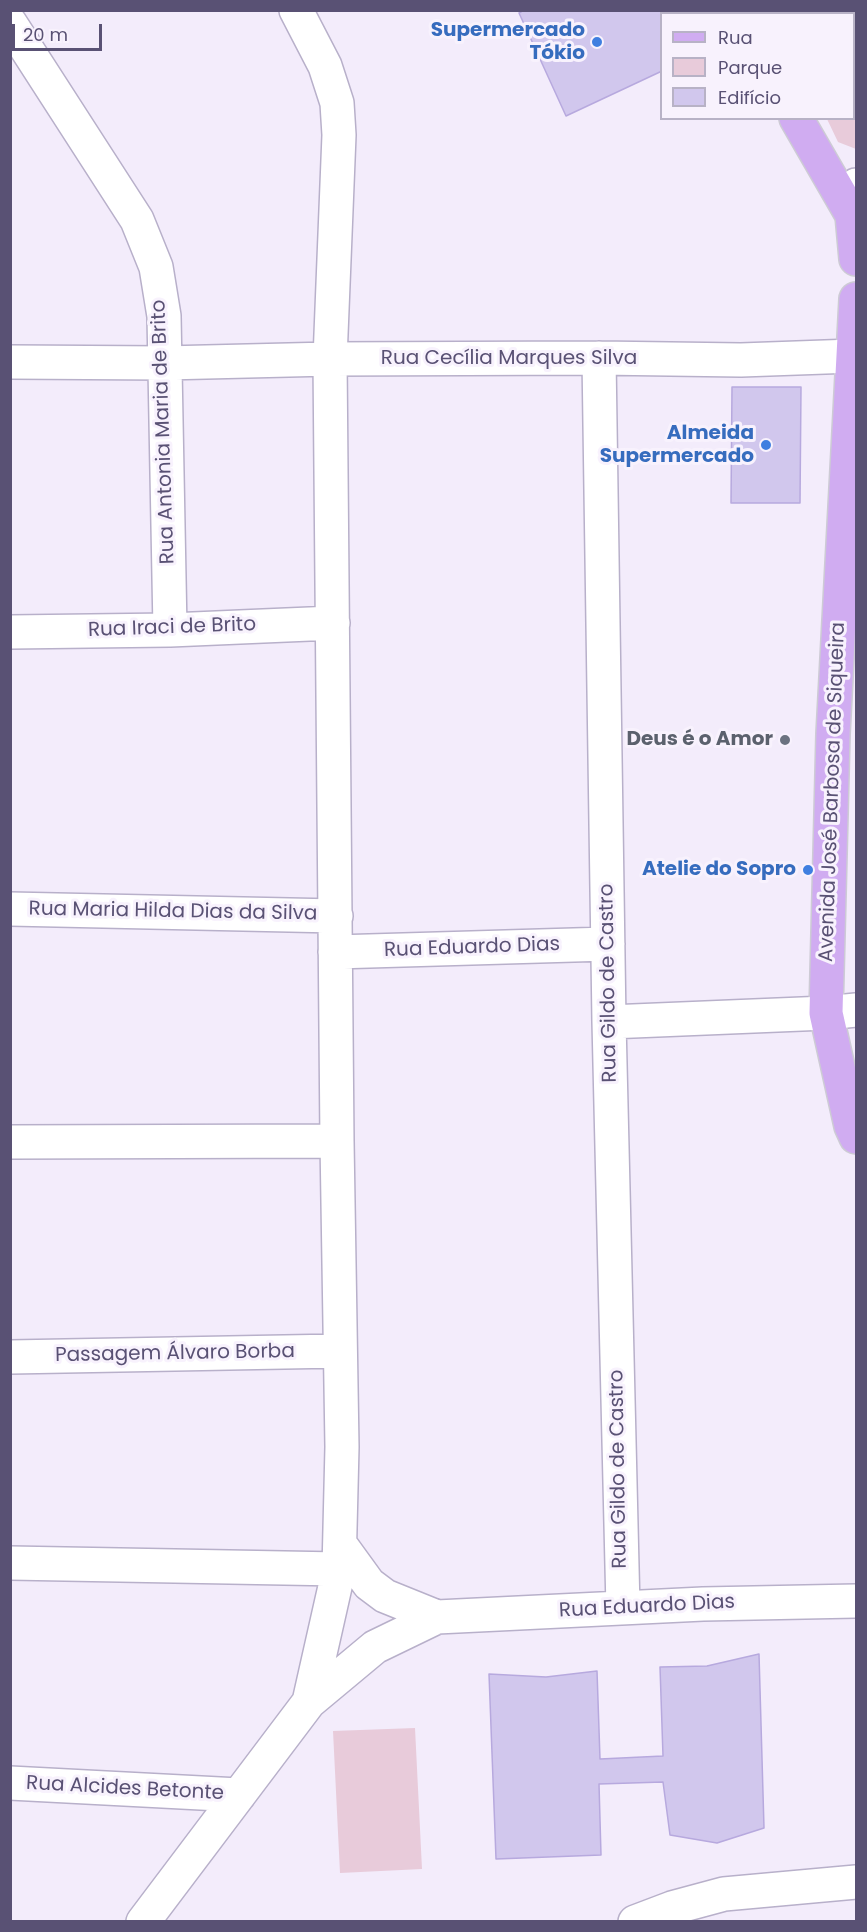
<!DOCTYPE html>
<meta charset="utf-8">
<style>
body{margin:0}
#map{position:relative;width:867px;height:1932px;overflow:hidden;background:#f3ecfb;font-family:Poppins,sans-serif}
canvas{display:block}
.frame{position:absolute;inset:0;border:12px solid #595174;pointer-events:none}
.legend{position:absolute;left:660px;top:12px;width:195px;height:108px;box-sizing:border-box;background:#f8f2fd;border:2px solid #b8b2c6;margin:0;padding:8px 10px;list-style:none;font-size:18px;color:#595174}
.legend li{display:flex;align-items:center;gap:12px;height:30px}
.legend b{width:30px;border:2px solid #b8b2c6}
.scale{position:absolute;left:12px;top:24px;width:90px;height:27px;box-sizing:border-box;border:3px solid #595174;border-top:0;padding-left:8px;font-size:18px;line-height:21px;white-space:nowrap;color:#595174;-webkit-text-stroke:4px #f8f2fd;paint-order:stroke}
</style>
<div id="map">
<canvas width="867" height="1932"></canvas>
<div class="frame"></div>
<ul class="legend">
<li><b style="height:8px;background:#d0acf1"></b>Rua</li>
<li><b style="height:16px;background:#e8cbda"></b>Parque</li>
<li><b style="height:16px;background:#d1c7ed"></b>Edifício</li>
</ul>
<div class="scale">20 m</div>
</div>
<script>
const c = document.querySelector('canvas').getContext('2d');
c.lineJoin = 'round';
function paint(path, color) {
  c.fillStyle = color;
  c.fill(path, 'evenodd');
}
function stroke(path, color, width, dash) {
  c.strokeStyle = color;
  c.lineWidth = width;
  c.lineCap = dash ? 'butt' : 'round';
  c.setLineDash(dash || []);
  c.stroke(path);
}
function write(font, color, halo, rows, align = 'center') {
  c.font = font + ' Poppins,sans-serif';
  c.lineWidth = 6;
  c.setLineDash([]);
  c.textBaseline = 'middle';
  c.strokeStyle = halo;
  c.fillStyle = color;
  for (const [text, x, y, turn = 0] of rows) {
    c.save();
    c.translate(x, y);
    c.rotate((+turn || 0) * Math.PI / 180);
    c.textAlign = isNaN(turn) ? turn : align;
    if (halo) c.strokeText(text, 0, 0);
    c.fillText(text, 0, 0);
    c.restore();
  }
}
paint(new Path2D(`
 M856,55V149L838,142L827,119L854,118V56Z
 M415,1728L422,1869L340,1873L333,1731Z`), '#e8cbda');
const building = new Path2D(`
 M524,10H679L681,14H662V71L566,116L519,13Z
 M732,387H801L800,503H731Z
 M759,1654L764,1828L717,1843L670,1835L663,1782L599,1784L601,1855L496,1859L489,1674L546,1677L597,1671L600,1759L663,1756L660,1667L707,1666Z`);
paint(building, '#d1c7ed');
stroke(building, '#b7a9de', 1.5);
const minor = new Path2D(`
 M791,14L797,10
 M10,23L137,220L156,267L164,316L170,630
 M854,23L856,22
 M852,215L856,185
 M599,358L609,1022L623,1608
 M10,362L165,363L330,359L599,358L741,360L853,356
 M10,632L170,630L333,623
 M10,909L336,916
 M335,952L608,944
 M609,1022L826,1013L856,1010
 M10,1142L337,1141
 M10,1357L339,1351
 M340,1544L369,1584L385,1596L437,1617
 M10,1563L339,1569
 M309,1702L375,1647L437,1617L703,1604L856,1601
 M10,1783L239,1795
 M143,1922L309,1702L339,1569L342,1447L337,1141L330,359L339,135L337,103L325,66L296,10
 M635,1922L672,1908L724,1894L856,1882`);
const major = new Path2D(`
 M737,10L739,14
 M796,118L852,215L856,259
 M856,299L833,734L826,1013L851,1126L856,1137`);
stroke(minor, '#b8b0ca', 36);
stroke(major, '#cdcbd5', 36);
stroke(minor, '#fff', 33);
stroke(major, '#d0acf1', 33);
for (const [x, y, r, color] of [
 [597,42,6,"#3f7fe0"],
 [766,445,6,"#3f7fe0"],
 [785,740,6,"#6b7280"],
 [808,870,6,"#3f7fe0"]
]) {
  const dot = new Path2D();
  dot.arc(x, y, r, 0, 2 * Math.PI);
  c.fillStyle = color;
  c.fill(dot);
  stroke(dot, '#f8f2fd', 2);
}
write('bold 20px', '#366cbe', '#f8f2fd', [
 ["Supermercado",585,31],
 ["Tókio",585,54],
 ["Almeida",754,434],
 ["Supermercado",754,457],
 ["Atelie do Sopro",796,870]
], 'right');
write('20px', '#595174', '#f8f2fd', [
 ["Rua Cecília Marques Silva",509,359],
 ["Rua Antonia Maria de Brito",164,432,-92],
 ["Rua Iraci de Brito",172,628,-2],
 ["Avenida José Barbosa de Siqueira",833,792,-88],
 ["Rua Maria Hilda Dias da Silva",173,912,1],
 ["Rua Eduardo Dias",472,948,-2],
 ["Rua Gildo de Castro",609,983,-91],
 ["Passagem Álvaro Borba",175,1354,-1],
 ["Rua Gildo de Castro",619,1469,-91],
 ["Rua Eduardo Dias",647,1607,-3],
 ["Rua Alcides Betonte",125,1789,3]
]);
write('bold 20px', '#5b616d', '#f8f2fd', [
 ["Deus é o Amor",773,740]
], 'right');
</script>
